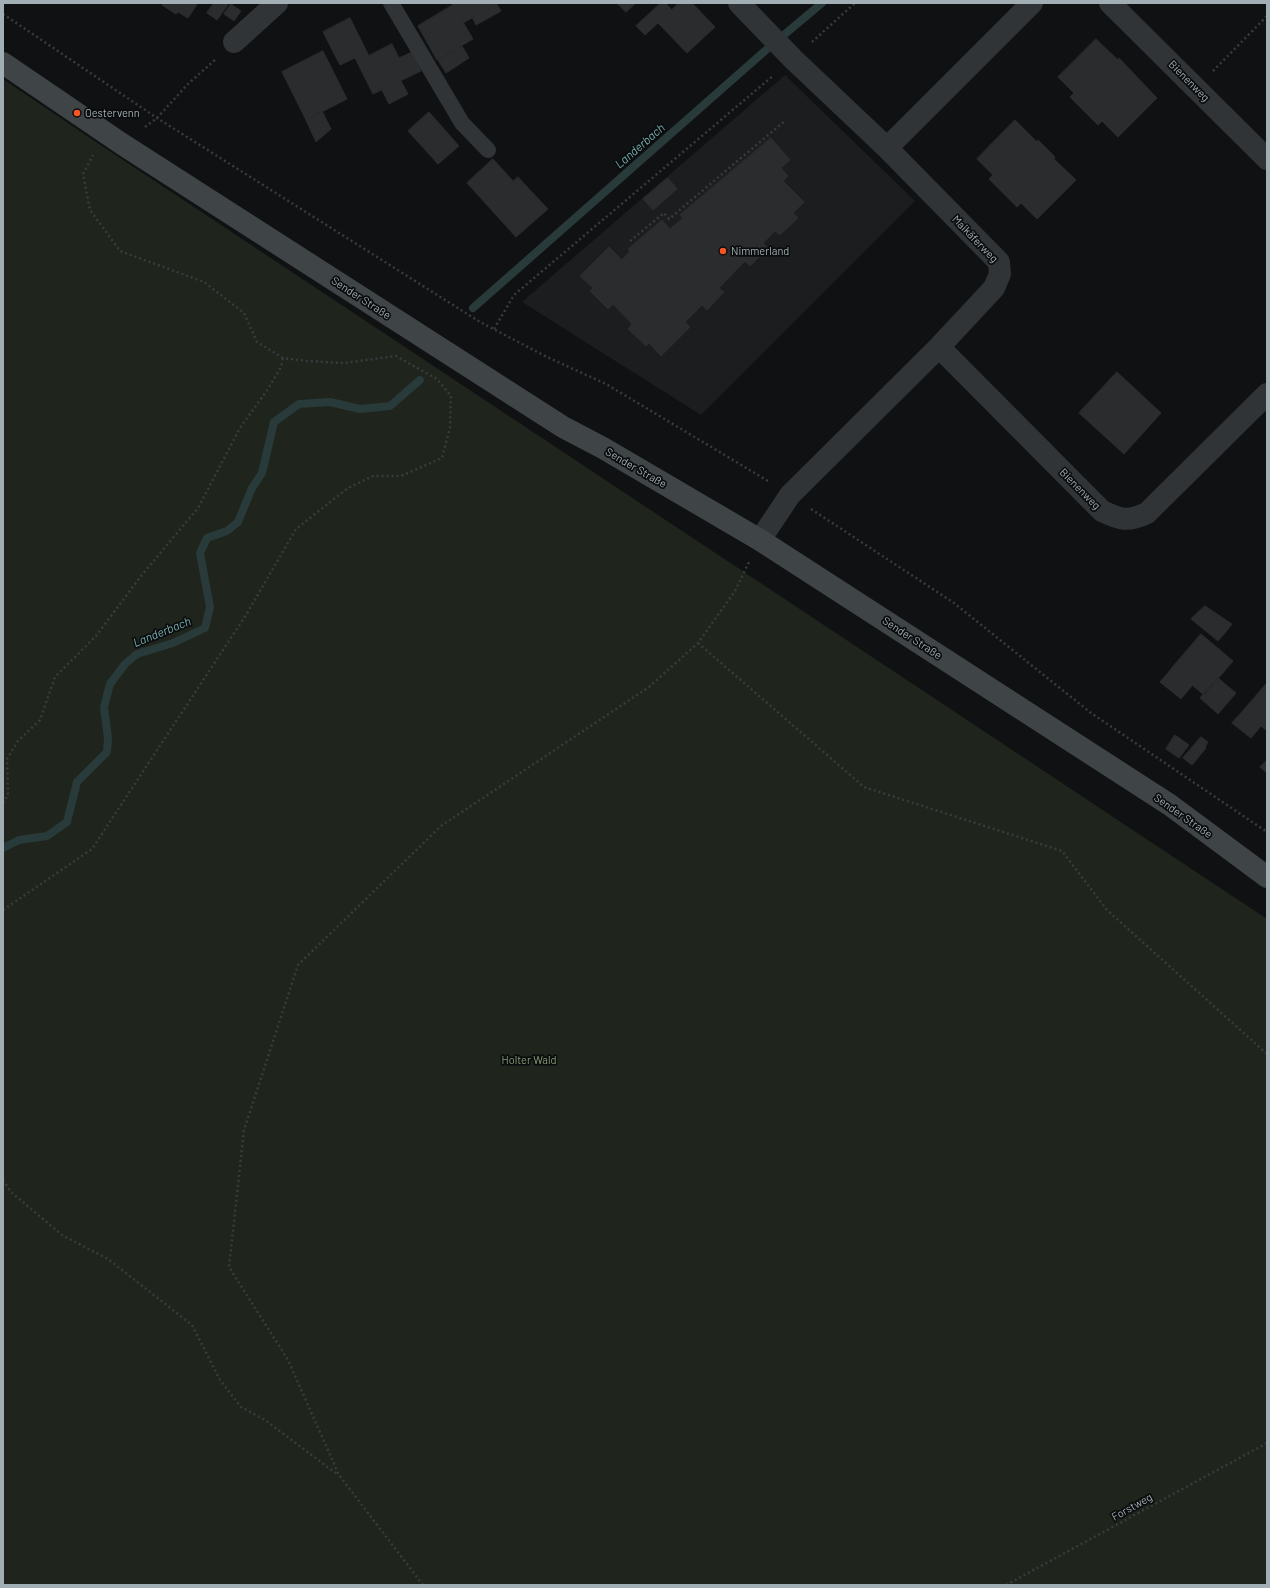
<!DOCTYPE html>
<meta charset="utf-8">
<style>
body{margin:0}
#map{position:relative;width:1270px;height:1588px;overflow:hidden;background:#101112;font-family:Barlow,sans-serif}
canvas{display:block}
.frame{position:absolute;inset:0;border:4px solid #a1aeb3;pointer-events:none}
</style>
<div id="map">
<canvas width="1270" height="1588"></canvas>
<div class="frame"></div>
</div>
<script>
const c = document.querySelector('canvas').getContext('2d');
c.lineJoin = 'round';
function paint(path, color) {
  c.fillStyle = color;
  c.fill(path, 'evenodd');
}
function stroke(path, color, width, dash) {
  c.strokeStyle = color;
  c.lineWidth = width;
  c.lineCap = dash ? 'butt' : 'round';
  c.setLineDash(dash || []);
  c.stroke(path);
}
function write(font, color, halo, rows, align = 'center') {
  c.font = font + ' Barlow,sans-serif';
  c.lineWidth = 3.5;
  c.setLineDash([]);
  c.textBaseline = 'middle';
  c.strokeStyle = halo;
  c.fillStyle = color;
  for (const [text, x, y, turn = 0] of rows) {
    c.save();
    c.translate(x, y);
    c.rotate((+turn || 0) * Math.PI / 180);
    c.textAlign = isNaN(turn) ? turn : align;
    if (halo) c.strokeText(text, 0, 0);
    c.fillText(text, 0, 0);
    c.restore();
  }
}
paint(new Path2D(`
 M785,75L915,201L701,415L522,302Z`), '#1c1d1f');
paint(new Path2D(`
 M3,79L99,144L1267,919V1585H3Z`), '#1f241c');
stroke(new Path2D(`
 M473,308L766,50L822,3
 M3,848L19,840L47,836L67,822L77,782L107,752L108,738L104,707L110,684L125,664L137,654L173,643L205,628L210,607L200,553L207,538L227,531L238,522L252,488L262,473L274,422L299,404L330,402L360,409L390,406L420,380`), '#293a3a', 8);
const building = new Path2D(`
 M164,3H198L188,18L178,12L176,14L162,5Z
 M214,3H229L217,20L207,13Z
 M452,3H480L484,11L463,23Z
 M480,3H496L501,11L476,25L472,17L484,11Z
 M617,3H636L626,12Z
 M661,3H665L672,10L645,35L636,26Z
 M679,3H692L715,27L687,53L658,23Z
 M231,4L241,11L234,21L224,14Z
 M453,5L473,39L437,60L418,26Z
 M350,18L369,56L357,62L355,58L340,65L323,32Z
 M1096,39L1118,60L1119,58L1157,98L1118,137L1102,121L1098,125L1070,97L1074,93L1058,77Z
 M392,44L399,58L412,52L421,71L373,94L357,62Z
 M462,46L469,58L446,73L438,60Z
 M323,51L335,75L294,96L282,72Z
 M335,75L347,99L306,120L294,96Z
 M401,81L408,94L389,104L382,90Z
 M322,111L331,129L316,142L306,120Z
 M429,112L459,146L438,164L408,131Z
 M1015,120L1037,142L1038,140L1055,157L1054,159L1076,180L1037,219L1021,203L1017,207L989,179L993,175L977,159Z
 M771,138L790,160L781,168L788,176L783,181L804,202L793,213L798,218L780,235L775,231L763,243L768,248L750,266L745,261L719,288L724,292L707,310L702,305L685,322L690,327L661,356L649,343L646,346L628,329L632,324L613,304L608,309L590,291L593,288L580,276L609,247L622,260L630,251L628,249L662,220L670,229L683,218L680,215Z
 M493,159L513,181L505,189L509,194L514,190L521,197L530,190L548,209L516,237L467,183Z
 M518,177L530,190L521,197L514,190L509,194L505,189Z
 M668,178L677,189L653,210L643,199Z
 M1117,372L1161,413L1124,454L1079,413Z
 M1205,606L1232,624L1225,633L1208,619L1201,627L1191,619Z
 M1208,619L1225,633L1218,641L1201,627Z
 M1201,634L1233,661L1204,695L1192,685L1196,681L1177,665L1174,669L1172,668Z
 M1177,665L1196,681L1181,699L1160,682L1172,668L1174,669Z
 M1218,678L1236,693L1218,714L1200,698Z
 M1267,683V731L1243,711Z
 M1243,711L1261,726L1251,738L1232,723Z
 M1175,735L1189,745L1179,758L1166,749Z
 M1201,737L1208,742L1205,747L1206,748L1192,765L1183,758Z
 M1267,760V773L1260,767Z`);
paint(building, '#2b2c2e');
stroke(building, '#2a2c2e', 1);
stroke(new Path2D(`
 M3,14L157,118L480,322L547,357L606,384L768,481
 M812,42L855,3
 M1213,71L1267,16
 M145,127L157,118L188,84L216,59
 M630,241L664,213L669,219L786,120
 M494,329L514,295L774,75
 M811,509L954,603L1091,713L1267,832
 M698,643L864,787L1062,851L1107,910L1267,1054
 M3,803L8,795L7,759L18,741L40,720L55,677L96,636L141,576L198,508L240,428L268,389L281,367L283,358
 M3,910L92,849L246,615L296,529L348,488L373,476H401L442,458L450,427L451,396L437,379L396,356L344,363L306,361L283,358L257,342L244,313L204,282L120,251L90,210L83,174L93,155
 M3,1180L11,1192L62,1235L108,1259L192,1325L220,1380L241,1407L265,1420L338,1475
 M423,1585L339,1475L288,1360L229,1267L244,1130L298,965L441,826L649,687L698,643L735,591L749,562
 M1006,1585L1267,1443`), '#373c3e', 2.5, [2, 3]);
stroke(new Path2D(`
 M391,3L462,123L488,150`), '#313437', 16);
stroke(new Path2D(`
 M739,3L793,59L887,148L999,262L1000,274L994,288L939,347L790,495L760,540
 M1110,3L1267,159
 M234,42L277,3
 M887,148L1032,3
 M939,347L1102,511C1121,520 1128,522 1147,513L1267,394`), '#313437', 22);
stroke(new Path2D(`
 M3,63L122,144L563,427L603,448L760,540L1170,805L1267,877`), '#3f4447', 22);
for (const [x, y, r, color] of [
 [77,113,4,"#f75523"],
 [723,251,4,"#f75523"]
]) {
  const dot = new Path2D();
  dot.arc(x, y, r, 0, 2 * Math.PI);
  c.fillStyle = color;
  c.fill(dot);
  stroke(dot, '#0b0c0d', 1.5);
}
write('11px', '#a1aeb3', '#0b0c0d', [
 ["Bienenweg",1189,81,45],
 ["Maikäferweg",975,239,46],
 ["Sender Straße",361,298,33],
 ["Sender Straße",636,468,30],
 ["Bienenweg",1080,489,45],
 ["Sender Straße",912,638,33],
 ["Sender Straße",1183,816,35],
 ["Forstweg",1132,1507,-29]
]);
write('11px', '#a1aeb3', '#0b0c0d', [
 ["Oestervenn",85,113],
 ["Nimmerland",731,251]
], 'left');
write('11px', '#869f77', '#0b0c0d', [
 ["Holter Wald",529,1060]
]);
write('italic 12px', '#76aeb0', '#0b0c0d', [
 ["Landerbach",640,146,-41],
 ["Landerbach",162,632,-22]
]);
</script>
